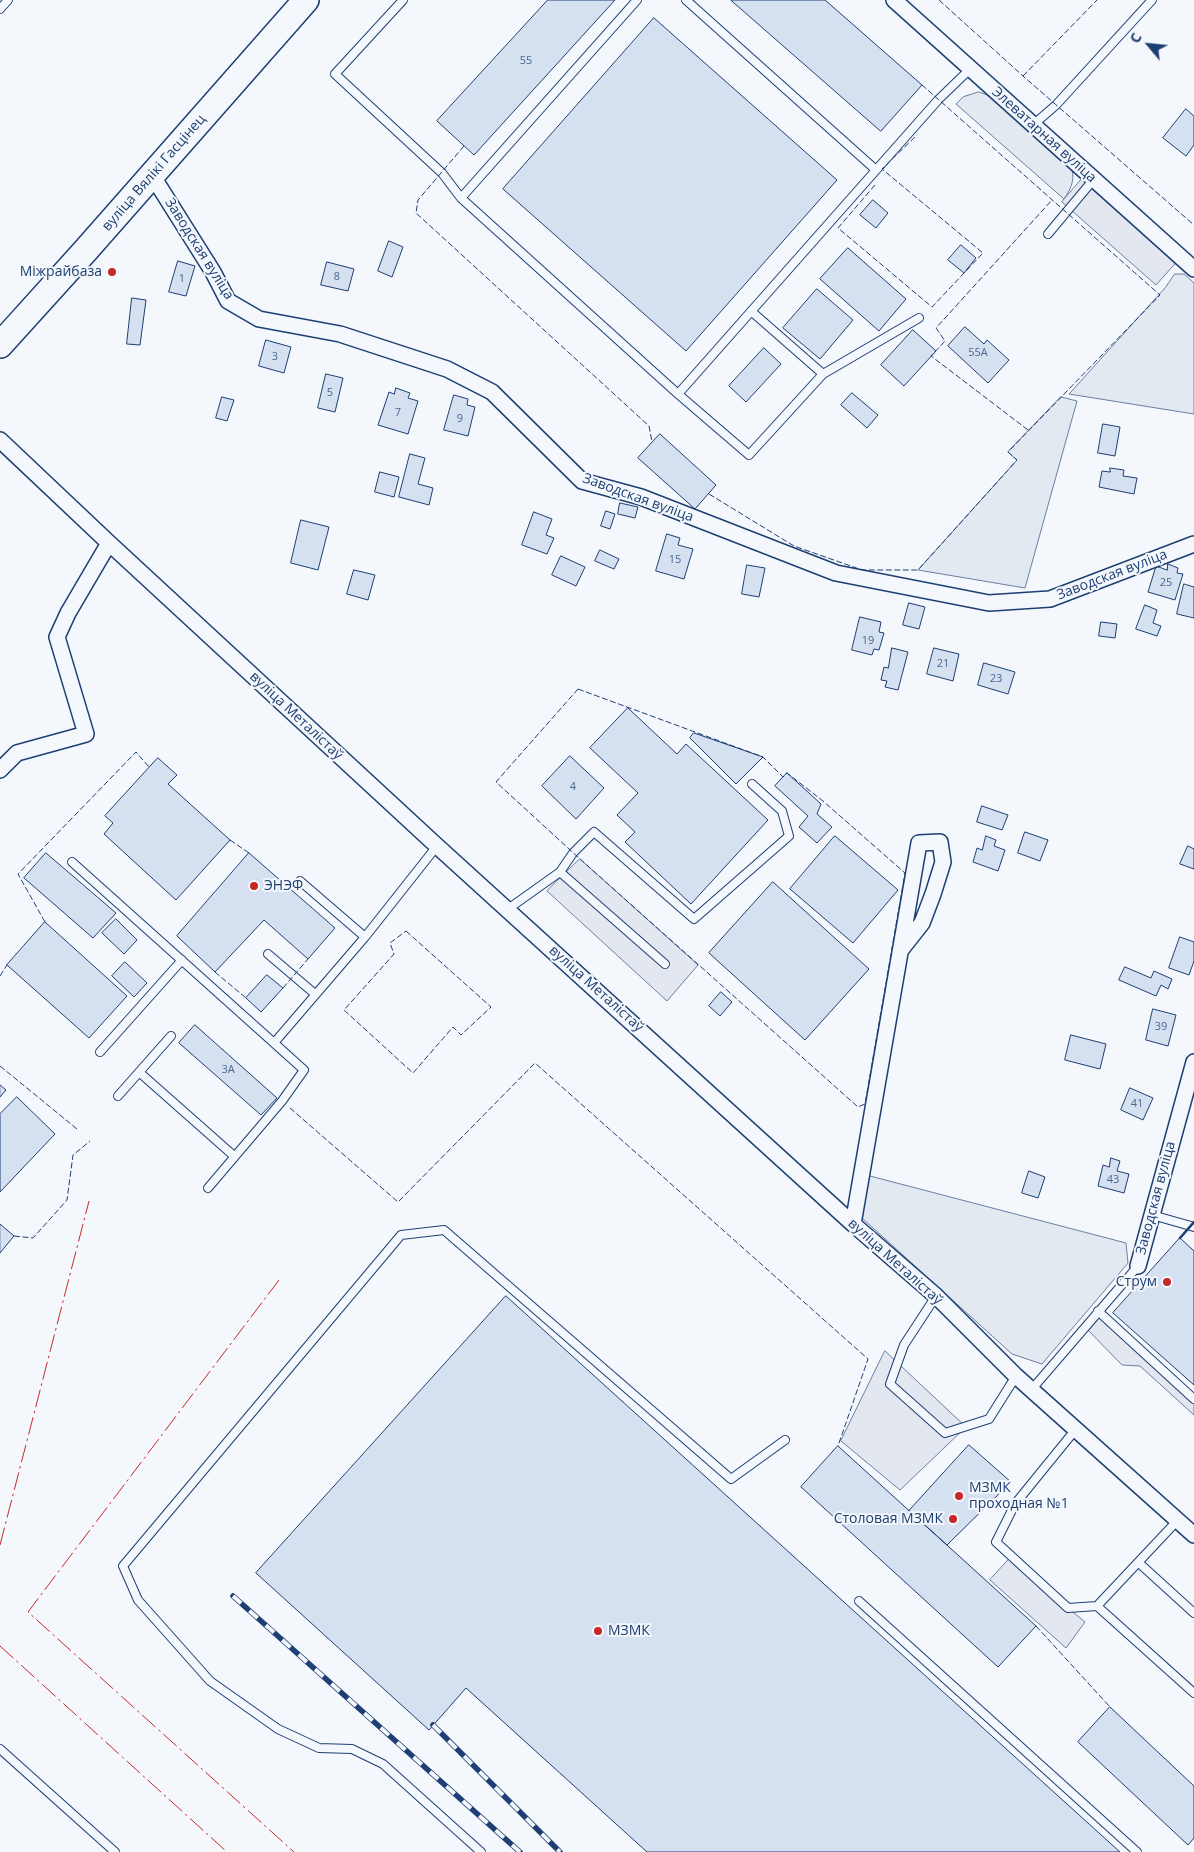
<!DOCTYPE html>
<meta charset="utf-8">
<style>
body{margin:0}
#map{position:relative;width:1194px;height:1852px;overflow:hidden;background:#f4f7fb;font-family:"Open Sans",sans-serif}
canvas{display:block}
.north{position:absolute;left:1124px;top:20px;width:50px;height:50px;-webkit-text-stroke:4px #f4f7fb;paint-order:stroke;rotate:298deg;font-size:14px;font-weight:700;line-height:20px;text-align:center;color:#1d3f73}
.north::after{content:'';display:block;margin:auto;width:18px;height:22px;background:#1d3f73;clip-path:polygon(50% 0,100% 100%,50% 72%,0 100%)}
</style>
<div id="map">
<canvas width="1194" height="1852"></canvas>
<div class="north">С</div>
</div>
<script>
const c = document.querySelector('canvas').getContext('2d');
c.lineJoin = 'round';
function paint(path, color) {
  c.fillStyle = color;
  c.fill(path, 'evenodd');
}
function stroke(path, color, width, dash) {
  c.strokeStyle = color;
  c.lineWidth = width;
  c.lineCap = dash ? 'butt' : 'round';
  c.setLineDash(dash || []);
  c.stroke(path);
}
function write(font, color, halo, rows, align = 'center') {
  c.font = font + ' "Open Sans",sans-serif';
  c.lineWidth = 4;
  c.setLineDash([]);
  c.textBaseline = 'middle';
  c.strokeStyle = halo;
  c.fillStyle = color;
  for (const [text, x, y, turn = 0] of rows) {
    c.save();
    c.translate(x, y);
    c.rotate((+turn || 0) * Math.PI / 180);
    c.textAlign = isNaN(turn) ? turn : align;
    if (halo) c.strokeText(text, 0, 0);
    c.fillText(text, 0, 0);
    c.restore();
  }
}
const green = new Path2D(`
 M979,92L990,96L1072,170C1075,181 1070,190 1064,199L956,104L963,97Z
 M1175,274H1184L1194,283V414L1069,394L1165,288Z
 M1061,397L1077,401L1025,588L918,570L1017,460L1008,452Z
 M870,1176L1126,1243L1128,1263L1042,1364L1012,1354L862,1218Z`);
paint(green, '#e3e9f0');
stroke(green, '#687fa3', 1);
const parking = new Path2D(`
 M1087,173L1181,257L1156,285L1062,202Z
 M580,859L698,965L667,1001L547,891Z
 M1100,1309L1194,1394V1415L1140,1366L1122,1365L1085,1327Z
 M885,1351L966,1427L900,1490L841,1441Z
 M1012,1556L1068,1608L1085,1622L1066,1648L990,1580Z`);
paint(parking, '#e3e8f0');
stroke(parking, '#687fa3', 1);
const building = new Path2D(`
 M548,0H615L474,155L437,121Z
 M731,0H825L922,85L881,131Z
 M654,18L837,180L686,351L503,189Z
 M1186,109L1194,116V145L1186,156L1163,138Z
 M873,200L888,213L876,228L860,215Z
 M389,241L403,247L392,277L378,271Z
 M961,245L976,258L964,273L948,260Z
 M848,248L906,299L879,331L820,279Z
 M178,261L195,266L186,296L169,292Z
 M327,262L354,269L348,291L321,285Z
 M817,289L853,320L820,359L783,328Z
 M132,298L146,300L140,345L127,344Z
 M965,327L984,344L987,340L1009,360L988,383L948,346Z
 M913,330L936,351L904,386L881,365Z
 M266,340L291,347L284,373L259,366Z
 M764,348L781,364L746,402L729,386Z
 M326,374L343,378L335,412L318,408Z
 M396,388L410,393L408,398L418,401L408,434L378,425L389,392L394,394Z
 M852,393L878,415L867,428L841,405Z
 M454,395L468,399L467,405L475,407L468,436L444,430Z
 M222,397L234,400L227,421L216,418Z
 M1103,424L1120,427L1115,456L1098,453Z
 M660,434L716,485L695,509L638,458Z
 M410,454L425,458L418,484L433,488L429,505L399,497Z
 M1110,468L1124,470L1123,476L1137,478L1134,494L1099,487L1102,471L1110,472Z
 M380,472L399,477L394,497L375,492Z
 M620,503L638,507L635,518L618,514Z
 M606,511L615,514L610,529L601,526Z
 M534,512L552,519L546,535L554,538L547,554L522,545Z
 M301,520L329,527L318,570L291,563Z
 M667,534L680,538L678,545L693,549L684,579L656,571Z
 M600,550L619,559L614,569L595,561Z
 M561,556L585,567L576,586L552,575Z
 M1168,564L1178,568L1177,573L1183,574L1175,600L1148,592L1156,566L1167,570Z
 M747,565L765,568L759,597L742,594Z
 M354,570L375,575L368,600L347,594Z
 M1184,584L1194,587V618L1177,614Z
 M909,603L925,607L919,629L903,625Z
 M1145,605L1157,610L1153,623L1161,626L1157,636L1136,629Z
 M860,617L881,622L879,632L884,633L879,650L874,649L872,655L852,650Z
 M1101,622L1117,624L1115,638L1099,636Z
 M892,648L908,652L898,690L885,687L887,681L881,680L884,667L888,668Z
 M934,648L959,654L953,681L927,674Z
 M984,663L1015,672L1008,694L978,685Z
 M628,708L677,754L686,744L768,820L691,904L625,842L635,832L617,815L638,793L590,748Z
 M694,733L763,757L736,784L690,738Z
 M570,756L604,788L576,819L542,786Z
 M158,758L177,775L168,784L230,840L176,900L104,834L113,823L105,816Z
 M787,773L821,804L817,814L832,827L817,843L799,827L808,816L775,786Z
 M982,806L1008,815L1002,830L977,822Z
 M1025,832L1048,840L1040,861L1018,853Z
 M835,836L898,890L853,943L790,889Z
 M986,836L996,840L994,846L1005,850L998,871L973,862L977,848L982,850Z
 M1188,846L1194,849V869L1180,864Z
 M46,853L116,913L93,938L24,878Z
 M249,853L335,928L308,959L264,920L215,972L177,936Z
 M773,882L869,969L805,1040L709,953Z
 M116,919L137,940L124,954L102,933Z
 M45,922L127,996L89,1038L7,965Z
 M1180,937L1194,942V961L1189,975L1169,968Z
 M125,962L147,983L134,997L112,976Z
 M1125,967L1151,978L1154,971L1172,979L1168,989L1161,985L1156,996L1119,980Z
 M267,975L283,988L261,1012L246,998Z
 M721,992L732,1002L720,1016L709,1006Z
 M1153,1009L1176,1015L1168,1046L1146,1040Z
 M195,1025L277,1098L261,1115L179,1043Z
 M1071,1035L1106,1044L1100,1069L1065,1060Z
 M0,1085L6,1090L0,1097Z
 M1130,1088L1153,1098L1143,1120L1121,1110Z
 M17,1097L55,1134L0,1192V1114Z
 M1111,1158L1120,1161L1117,1171L1129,1174L1124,1193L1098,1186L1103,1165L1109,1167Z
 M1029,1171L1045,1177L1038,1198L1022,1193Z
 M0,1224L14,1236L0,1253Z
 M1180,1238L1194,1251V1385L1113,1313Z
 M506,1296L1120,1852H647L466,1688L429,1730L256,1573Z
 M969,1445L1011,1482L947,1545L909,1511Z
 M838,1446L1036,1626L998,1667L801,1487Z
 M1110,1707L1194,1786V1838L1188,1845L1078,1742Z`);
paint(building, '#d5e0f0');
stroke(building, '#1d3f73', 1);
const lane = new Path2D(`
 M403,0L335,74L442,173L461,198L678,394L938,100L970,69
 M686,0L876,170
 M0,9L8,0
 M1033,125L1056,105L1152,0
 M461,198L637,0
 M1048,234L1094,179
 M823,374L919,318
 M678,394L749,455L823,374L751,311
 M72,862L274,1043
 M560,872L573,853L594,832L694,919L789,836L782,811L752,784
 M300,881L365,937
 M508,909L560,872L665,964
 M268,954L315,994
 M100,1052L182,960
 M139,1072L234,1156
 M118,1096L171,1036
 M208,1188L282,1101L304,1070L274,1043L365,937L437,846
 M1152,1215L1194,1227
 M936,1296L904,1345L890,1384L945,1433L989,1419L1016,1376
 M1098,1311L1194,1399
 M1032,1389L1138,1266
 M1076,1429L1015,1504L996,1542L1068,1608L1097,1606L1177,1521
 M1139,1563L1194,1613
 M859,1601L1137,1852
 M1097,1606L1194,1693
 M0,1749L115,1852
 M481,1852L383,1764L352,1749L319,1748L278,1729L210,1681L138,1600L123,1566L401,1235L444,1230L731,1479L785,1440`);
const street = new Path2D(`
 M894,0L1194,269
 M152,175L213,272L228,301L259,319L340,334L447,369L492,392L582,481L641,497L836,573L989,603L1050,599L1194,544
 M0,440L109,543L437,846L853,1224L936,1296L1016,1376L1194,1535
 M0,770L17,753L86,734L57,637L68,613L109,543
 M853,1224L919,843L940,842L943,862L933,894L922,923L900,951
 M1138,1266L1194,1062`);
const primary = new Path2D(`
 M0,345L86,250L306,0`);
stroke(lane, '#1d3f73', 10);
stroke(street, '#1d3f73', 18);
stroke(primary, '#1d3f73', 28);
stroke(lane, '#f4f7fb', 8);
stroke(street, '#f4f7fb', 15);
stroke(primary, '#f4f7fb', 25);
const rail = new Path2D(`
 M233,1596L520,1852
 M433,1725L560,1852`);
stroke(rail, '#1d3f73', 5.5);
stroke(rail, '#f4f7fb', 4, [11]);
stroke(new Path2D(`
 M939,0L1023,76L1194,225
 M1023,76L1097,0
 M464,146L418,200L416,213L649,426L652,442
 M875,185L838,228L932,307L983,253L882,169L917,135
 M1028,430L931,356L945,341L936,328L1052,200
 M709,494L794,546L862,570H918L1017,460L1008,452L1160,295L922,85
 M578,689L763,757L783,777L787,773L823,801L905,873L865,1104L858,1107L580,859L496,782Z
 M230,840L249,853
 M45,922L18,874L136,752L149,767
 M406,931L491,1007L461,1035L453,1027L413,1073L344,1010L394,954L390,943Z
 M215,972L246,998
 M0,976L7,965
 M283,988L308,959
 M0,1066L77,1129
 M290,1108L398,1202L535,1063L868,1359L838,1446
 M14,1236L33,1238L67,1200L73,1155L90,1141
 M1036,1626L1110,1707`), '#1d3f73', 1, [6, 2.5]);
stroke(new Path2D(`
 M1180,1238L1194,1222`), '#1d3f73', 2.5);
stroke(new Path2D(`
 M279,1280L28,1612L294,1852
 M0,1545L89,1201
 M0,1646L227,1852`), '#c62828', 1, [18, 4, 2.5, 4]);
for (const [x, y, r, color] of [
 [112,272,5,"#c62828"],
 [254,886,5,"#c62828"],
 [1167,1282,5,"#c62828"],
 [959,1496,5,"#c62828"],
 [953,1519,5,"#c62828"],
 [598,1631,5,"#c62828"]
]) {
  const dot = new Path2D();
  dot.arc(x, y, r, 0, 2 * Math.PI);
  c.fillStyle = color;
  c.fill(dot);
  stroke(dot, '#f4f7fb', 2);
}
write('11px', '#4b6792', null, [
 ["55",526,61],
 ["8",337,277],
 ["1",182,279],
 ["55А",978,353],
 ["3",275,357],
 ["5",330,393],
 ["7",398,413],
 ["9",460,419],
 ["15",675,560],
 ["25",1166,583],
 ["19",868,641],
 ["21",943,664],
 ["23",996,679],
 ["4",573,787],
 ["39",1161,1027],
 ["3А",228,1070],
 ["41",1137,1104],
 ["43",1113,1180]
]);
write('14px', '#1d3f73', '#f4f7fb', [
 ["Элеватарная вуліца",1044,135,42],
 ["вуліца Вялікі Гасцінец",154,173,-49],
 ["Заводская вуліца",199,249,58],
 ["Заводская вуліца",638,498,20],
 ["Заводская вуліца",1112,575,-21],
 ["вуліца Металістаў",296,716,43],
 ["вуліца Металістаў",596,989,42],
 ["Заводская вуліца",1156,1198,-75],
 ["вуліца Металістаў",895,1262,42]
]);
write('14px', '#1d3f73', '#f4f7fb', [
 ["Міжрайбаза",102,272],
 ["ЭНЭФ",264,886,"left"],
 ["Струм",1157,1282],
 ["МЗМК",969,1488,"left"],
 ["проходная №1",969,1504,"left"],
 ["Столовая МЗМК",943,1519],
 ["МЗМК",608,1631,"left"]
], 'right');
</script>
